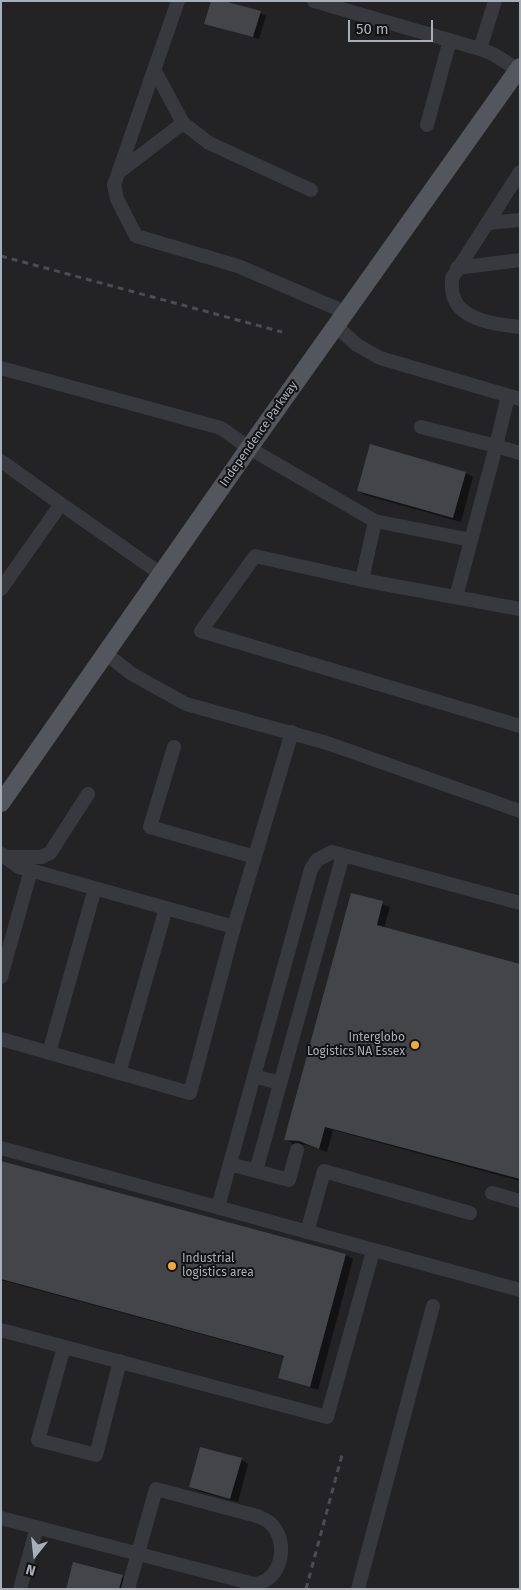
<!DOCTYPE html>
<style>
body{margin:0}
#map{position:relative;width:521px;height:1590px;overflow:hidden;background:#171719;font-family:"Fira Sans",sans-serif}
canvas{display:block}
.frame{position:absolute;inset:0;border:2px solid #a9afb9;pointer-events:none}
.north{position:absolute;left:10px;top:1530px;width:50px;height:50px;-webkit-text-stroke:4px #121214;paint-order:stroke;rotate:196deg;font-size:14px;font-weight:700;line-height:20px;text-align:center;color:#a9afb9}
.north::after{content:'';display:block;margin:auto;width:18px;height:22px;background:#a9afb9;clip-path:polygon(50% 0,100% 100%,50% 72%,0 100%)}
.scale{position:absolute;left:348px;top:20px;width:85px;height:22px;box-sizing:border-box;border:2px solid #a9afb9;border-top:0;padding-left:6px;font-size:15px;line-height:18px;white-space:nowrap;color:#a9afb9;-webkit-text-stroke:4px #121214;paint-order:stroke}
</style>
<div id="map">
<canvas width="521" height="1590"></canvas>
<div class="frame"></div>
<div class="north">N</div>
<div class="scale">50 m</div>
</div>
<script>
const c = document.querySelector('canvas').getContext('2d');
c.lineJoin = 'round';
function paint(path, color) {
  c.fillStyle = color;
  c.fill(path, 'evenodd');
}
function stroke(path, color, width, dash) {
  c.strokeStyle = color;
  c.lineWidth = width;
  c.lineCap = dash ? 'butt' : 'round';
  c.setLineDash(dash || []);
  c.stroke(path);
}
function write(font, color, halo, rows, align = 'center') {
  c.font = font + ' "Fira Sans",sans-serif';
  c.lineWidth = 4;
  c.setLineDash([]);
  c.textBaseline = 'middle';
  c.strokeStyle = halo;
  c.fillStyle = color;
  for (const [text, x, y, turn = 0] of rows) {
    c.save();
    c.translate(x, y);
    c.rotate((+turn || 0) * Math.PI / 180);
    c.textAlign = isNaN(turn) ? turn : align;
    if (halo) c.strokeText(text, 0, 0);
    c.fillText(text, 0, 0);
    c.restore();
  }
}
paint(new Path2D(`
 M1,1H520V1589H1Z`), '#232326');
paint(new Path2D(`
 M260,13L266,16L259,39L206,23Z
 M371,446L466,473L473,477L461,522L365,495L358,491Z
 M352,894L390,907L384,928L520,965V1181L333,1130L327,1152L307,1145L293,1144L286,1139Z
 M1,1162L346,1255L353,1259L318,1390L280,1378L285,1357L1,1280Z
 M241,1459L248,1464L238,1502L198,1491L190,1487Z
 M122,1577L130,1581L128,1589H67Z`), '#0007');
paint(new Path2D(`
 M211,1H224L261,11L253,37L204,24Z
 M370,444L466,472L453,518L357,491Z
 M351,893L383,901L377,925L520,964V1179L325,1127L319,1149L299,1141L284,1140Z
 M1,1161L346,1254L310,1387L278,1378L284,1356L1,1279Z
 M200,1447L242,1458L230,1499L189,1487Z
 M73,1562L123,1575L119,1589H66Z`), '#434549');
stroke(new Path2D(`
 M178,1L114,185L117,199L136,236L238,266L345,312
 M314,1L480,49L493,54L520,71
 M480,49L495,1
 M155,71L183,123L209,143L311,190
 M427,125L450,40
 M119,172L183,123
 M520,172L452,278C452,284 451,292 454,298C462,321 500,325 520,327
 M487,223L520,220
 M457,268L520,260
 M336,326L357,345L380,358L520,399
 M1,368L221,428L249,448L375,521L362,580L255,556L201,631L520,726
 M508,396L496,446L520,453
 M421,427L496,446L456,597
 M1,461L61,504
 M375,521L471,540
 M362,580L520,609
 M1,589L61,504L161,574
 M105,653L132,674L186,704L327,743L520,811
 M174,747L150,827L255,857
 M1,854L19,867L234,927
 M6,857H41L50,853L88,794
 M1,977L31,870
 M1,1039L190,1093L234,927L292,732
 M49,1053L95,888
 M119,1073L166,908
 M254,1076L280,1083
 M1,1148L520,1290
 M230,1164L289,1180L297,1150
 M256,1171L343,855
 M492,1193L520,1201
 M218,1207L311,869L317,860L332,852L520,903
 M307,1232L324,1171L470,1213
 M1,1330L327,1417L373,1251
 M64,1347L38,1440L96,1455L120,1361
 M1,1518L254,1584C282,1582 290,1541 270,1523C267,1520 261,1518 257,1516L156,1489L128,1589
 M20,1589L37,1527
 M358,1589L433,1306`), '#38393e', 14);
stroke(new Path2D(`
 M1,803L249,448L520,67`), '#54565d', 18);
stroke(new Path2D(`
 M1,256L282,332
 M306,1589L342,1455`), '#4b4d53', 3, [6, 5]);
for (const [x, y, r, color] of [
 [415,1045,5,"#f1aa37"],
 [172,1266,5,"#f1aa37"]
]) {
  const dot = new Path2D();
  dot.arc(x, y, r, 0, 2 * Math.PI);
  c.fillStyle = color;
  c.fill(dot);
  stroke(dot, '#121214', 2);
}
write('12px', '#a9afb9', '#121214', [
 ["Independence Parkway",259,434,-55]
]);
write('12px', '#a9afb9', '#121214', [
 ["Interglobo",405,1038],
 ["Logistics NA Essex",405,1052],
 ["Industrial",182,1259,"left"],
 ["logistics area",182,1273,"left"]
], 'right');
</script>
